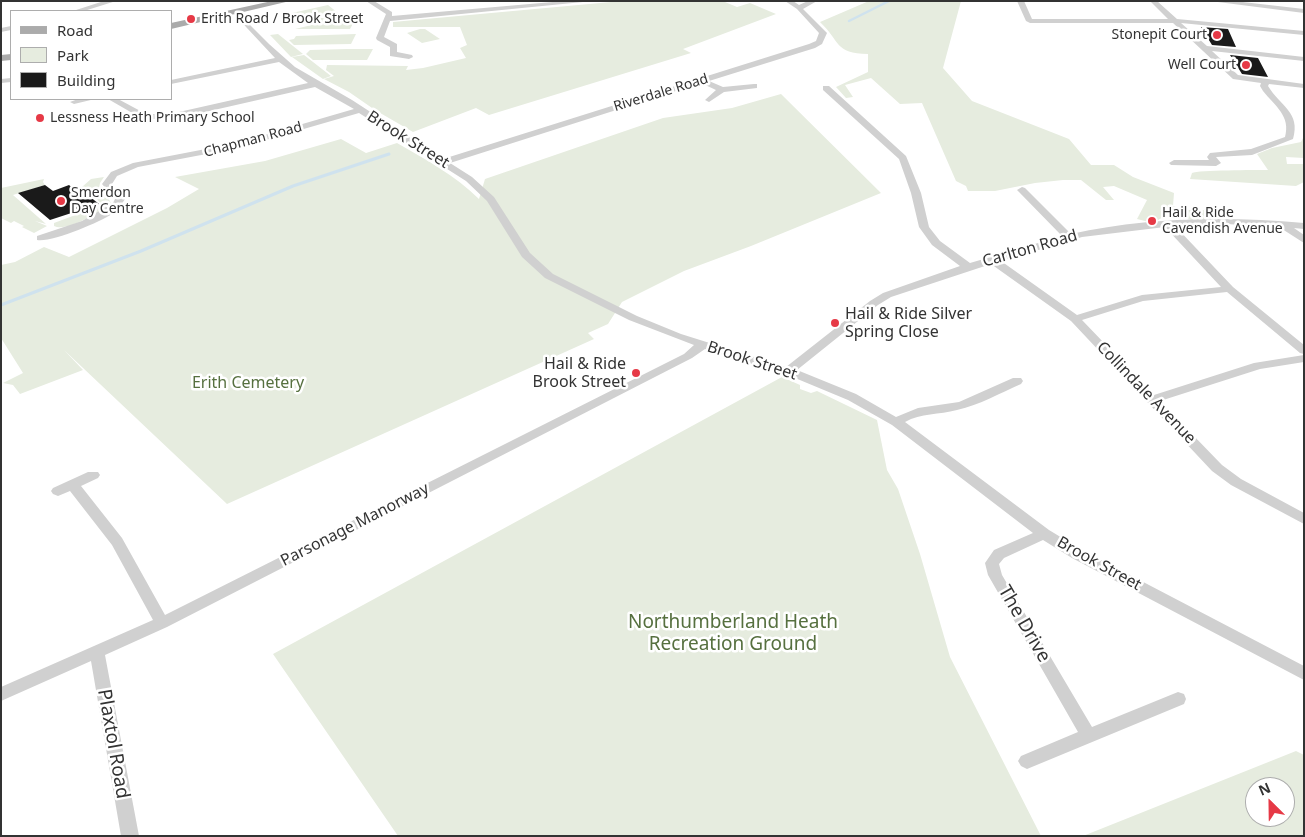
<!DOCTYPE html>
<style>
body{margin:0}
#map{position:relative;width:1305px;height:837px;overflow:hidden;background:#fff;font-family:"Noto Sans",sans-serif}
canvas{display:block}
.frame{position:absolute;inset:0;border:2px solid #333;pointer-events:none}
.legend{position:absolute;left:10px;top:10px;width:162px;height:90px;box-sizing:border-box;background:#fff;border:1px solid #adadad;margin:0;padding:6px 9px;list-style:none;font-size:15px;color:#333}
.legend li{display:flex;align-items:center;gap:10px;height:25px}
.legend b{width:25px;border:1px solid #adadad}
.north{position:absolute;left:1245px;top:777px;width:50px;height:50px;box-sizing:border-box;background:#fff;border:1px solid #adadad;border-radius:50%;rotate:337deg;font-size:14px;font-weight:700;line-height:20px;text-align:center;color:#333}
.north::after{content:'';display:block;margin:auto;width:18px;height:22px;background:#e63946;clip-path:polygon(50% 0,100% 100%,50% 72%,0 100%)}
</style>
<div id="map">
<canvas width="1305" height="837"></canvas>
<div class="frame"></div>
<ul class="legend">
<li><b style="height:6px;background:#ababab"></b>Road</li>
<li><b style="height:14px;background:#e6ecdf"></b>Park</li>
<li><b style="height:14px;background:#1a1a1a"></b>Building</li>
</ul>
<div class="north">N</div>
</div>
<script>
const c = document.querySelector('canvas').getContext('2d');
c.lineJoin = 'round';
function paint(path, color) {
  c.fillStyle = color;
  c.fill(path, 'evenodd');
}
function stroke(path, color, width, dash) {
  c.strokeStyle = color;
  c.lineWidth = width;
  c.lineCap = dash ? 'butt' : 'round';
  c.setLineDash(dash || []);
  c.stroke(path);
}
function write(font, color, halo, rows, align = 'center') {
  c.font = font + ' "Noto Sans",sans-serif';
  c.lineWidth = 5;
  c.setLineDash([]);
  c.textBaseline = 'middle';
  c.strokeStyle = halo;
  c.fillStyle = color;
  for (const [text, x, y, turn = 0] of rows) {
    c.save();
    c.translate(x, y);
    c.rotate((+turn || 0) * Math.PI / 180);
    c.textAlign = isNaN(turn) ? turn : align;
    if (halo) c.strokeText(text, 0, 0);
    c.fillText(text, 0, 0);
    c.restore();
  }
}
paint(new Path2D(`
 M622,1L725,2L737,7L750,3L776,14L683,49L691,53L489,115L476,108L413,132L375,110L349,92L324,79L334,76L326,70L327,65L408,66L406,70L423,68L466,58L460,48L467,45L460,27H393V22Z
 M869,1H961L943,68L972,101L1069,139L1091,165H1114L1133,177L1174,193L1173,206L1183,210H1225L1217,219L1193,220L1168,214L1153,223L1137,219L1147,200L1114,186L1103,187L1114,200H1106L1081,180H1063L1035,183L995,191H968L966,186L956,181L922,103L900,104L871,78L845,85L853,97L846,98L836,87L868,72V54C834,53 841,42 820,22Z
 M328,5L338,13L315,14L313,18H356L350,29H295L316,24L307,15L286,19L283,15Z
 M420,29H425L440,39L422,43L407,33Z
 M278,34L303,54L291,57L270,35Z
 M356,34L351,44L294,45L289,40L294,39L296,36Z
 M347,49H373L367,60H313L306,54L310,50Z
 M304,55L331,76L323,79L292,57Z
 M781,94L881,193L751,246L684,271L622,302L608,324L588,333L594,339L227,504L64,350L83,370L20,394L13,385L3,383L23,373L1,338V265L15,262L44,247L69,257L167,208L199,189L175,177L265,161L341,139L366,153L397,143C426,160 455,175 479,199L485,179L663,118L732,108Z
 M1304,136V158L1286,157L1287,164H1304V182L1296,186L1190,179L1192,173C1198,170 1256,170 1268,170L1257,154L1272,148L1301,142Z
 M104,177L100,183L99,188L103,194H90L83,190L82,187L91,179Z
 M44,179L43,182L45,185L13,195L46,224L35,221L47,226L34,233L22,227L24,226L14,221L11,223L1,218V188Z
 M107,196L111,203L107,208C94,214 67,232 54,226V223L102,205L95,197Z
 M782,377L800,385V389L811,393L817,391L877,420L887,470L898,489L920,554L950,657L1041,836H398L273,654Z
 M1296,751L1304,755V836H1083ZM1255,787H1285V817H1255Z`), '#e6ecdf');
stroke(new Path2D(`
 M849,21L889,1`), '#cfe2ee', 2.5);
stroke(new Path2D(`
 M1,305L141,251L293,186L389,154`), '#cfe2ee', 3);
paint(new Path2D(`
 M1201,27L1228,29L1236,47L1212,45Z
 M1230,55L1258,58L1268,77L1242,74Z
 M45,185L53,191L69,185L85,198L89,196L99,204L50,220L18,193Z`), '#1a1a1a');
paint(new Path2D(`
 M104,1H116L84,11H73Z
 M366,1H374L392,12V16L564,1H593L390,21L384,37L397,44V52L412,55L413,57L409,59L390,56V47L377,40L376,38L386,14Z
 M785,1H793L799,5L808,1H817L803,9L827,33L822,44L815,48L709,81L723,87L754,84H757V88L724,92L709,102L705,100L716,90L701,83L450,163L472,177L494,197L530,253L553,274L637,316L681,334L786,367L870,301L883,293L960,266L932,245L919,227L911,193L899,159L823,90V86H829L906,156L921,193L929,227L940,241L970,263L1062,236L1019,192L1017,190L1022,187L1025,188L1071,234C1147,217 1226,216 1304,223V229L1294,228L1304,235V243L1279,227L1226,224L1175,226L1233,287L1304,345V354L1300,353L1227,292L1143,301L1082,320L1154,395L1254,363L1304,355V362L1260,369L1160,401L1222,465L1241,479L1304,513V524L1231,485L1212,471L1071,321L991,264L891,297L878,305L797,370L856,394L896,417L918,408L959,402L1013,378H1021L1023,381L1021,384C1000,393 980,405 957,410C939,415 921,413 905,422L1049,530L1082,550L1304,666V680L1072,558L1043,540L1004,558L999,564L1002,575L1092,727L1178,692L1184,694L1186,699L1184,704L1027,769L1021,766L1018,761L1021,756L1078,732L988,575L985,563L994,550L1033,533L892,425L848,400L795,378L705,349L692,358L167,627L105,655L139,836H121L91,661L1,701V687L153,620L112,545L70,491L58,496L53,494L51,491L53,488L88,472H98L100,475L98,478L81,486L122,538L165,615L684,354L694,345L629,320L545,278L522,257L487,201L466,181L359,113L238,148L138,167L117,176L112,184L125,199C121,205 118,210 112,214C100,222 51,243 37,240V236L82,221L113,203L115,199L102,184L111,172L133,163L237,143L354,109L315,87L170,120L141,118L108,99H118L146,114H170L308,83L279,62L171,84V80L275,58L233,13L231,12L235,10L269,44L295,67L352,100L443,159L809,44L816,41L819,33L797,9ZM1165,227L1221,287L1142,295L1077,315L1001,261L1082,237Z
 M1017,1H1024L1032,19H1168L1150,1H1157L1177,19L1304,31V35L1181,23L1207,46L1304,57V61L1212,51L1238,75L1304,84V88L1269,84L1268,86C1280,106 1301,112 1293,139L1252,155L1216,157L1221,163L1216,166L1171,165L1169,163L1174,160H1209L1207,157L1210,153L1251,149L1285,137C1291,116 1275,106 1263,91L1260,86L1261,83L1233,79L1173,23H1030L1026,21Z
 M1210,1H1234L1304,9V13Z
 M11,26V30L1,32V28Z
 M11,78V82L1,83V79Z
 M78,99H95L74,104L70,102Z`), '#d0d0d0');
paint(new Path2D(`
 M272,1H290L171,29V23Z
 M11,54V60L1,61V55Z`), '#ababab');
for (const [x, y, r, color] of [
 [191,19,5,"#e63946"],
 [1217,35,5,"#e63946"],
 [1246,65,5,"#e63946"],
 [40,118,5,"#e63946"],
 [61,201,5,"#e63946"],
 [1152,221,5,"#e63946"],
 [835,323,5,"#e63946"],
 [636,373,5,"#e63946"]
]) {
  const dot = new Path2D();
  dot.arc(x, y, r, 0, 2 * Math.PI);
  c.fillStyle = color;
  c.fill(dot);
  stroke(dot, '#fff', 2);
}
write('14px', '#333', '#fff', [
 ["Erith Road / Brook Street",201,19],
 ["Stonepit Court",1207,35,"right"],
 ["Well Court",1236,65,"right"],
 ["Lessness Heath Primary School",50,118],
 ["Smerdon",71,193],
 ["Day Centre",71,209],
 ["Hail & Ride",1162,213],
 ["Cavendish Avenue",1162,229]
], 'left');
write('14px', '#333', '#fff', [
 ["Riverdale Road",661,93,-17],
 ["Chapman Road",253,140,-15]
]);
write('16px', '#333', '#fff', [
 ["Brook Street",408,140,32],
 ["Carlton Road",1030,249,-16],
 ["Brook Street",752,361,18],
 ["Collindale Avenue",1146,393,46],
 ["Parsonage Manorway",355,525,-27],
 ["Brook Street",1099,564,29]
]);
write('16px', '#333', '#fff', [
 ["Hail & Ride Silver",845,314],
 ["Spring Close",845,332],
 ["Hail & Ride",626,364,"right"],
 ["Brook Street",626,382,"right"]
], 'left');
write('16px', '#56703f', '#fff', [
 ["Erith Cemetery",248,383]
]);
write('19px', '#56703f', '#fff', [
 ["Northumberland Heath",733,623],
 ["Recreation Ground",733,645]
]);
write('19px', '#333', '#fff', [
 ["The Drive",1024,624,60],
 ["Plaxtol Road",113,744,80]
]);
</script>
